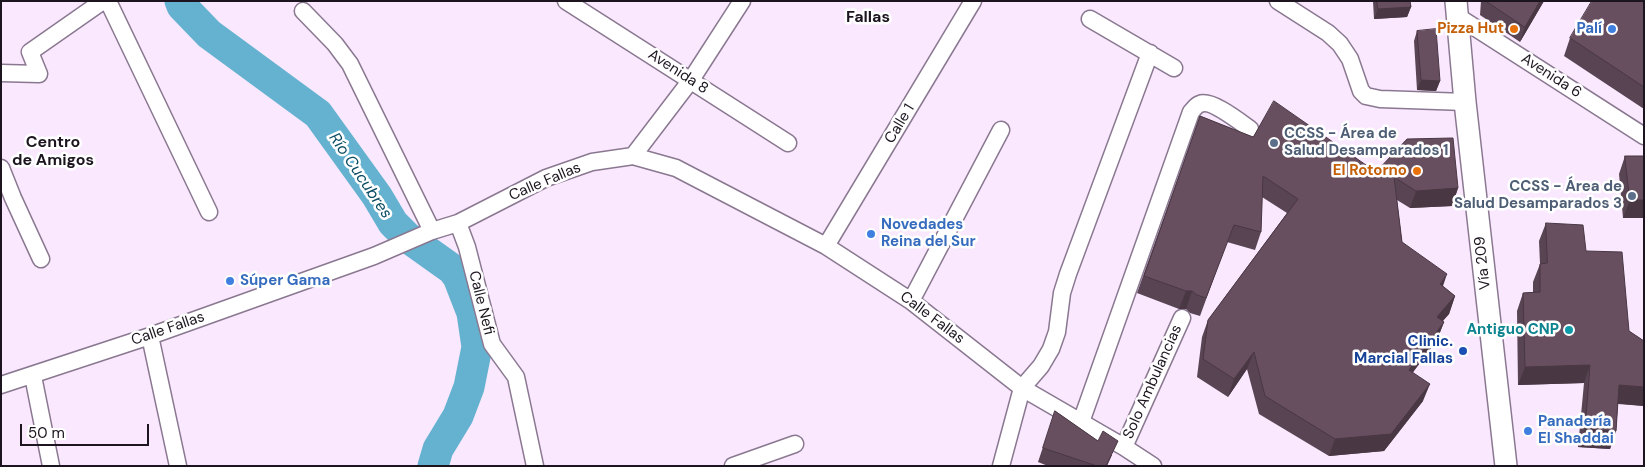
<!DOCTYPE html>
<meta charset="utf-8">
<style>
body{margin:0}
#map{position:relative;width:1645px;height:467px;overflow:hidden;background:#f9e8fe;font-family:"DM Sans",sans-serif}
canvas{display:block}
.frame{position:absolute;inset:0;border:2px solid #1c151f;pointer-events:none}
.scale{position:absolute;left:20px;top:424px;width:129px;height:22px;box-sizing:border-box;border:2px solid #1c151f;border-top:0;padding-left:6px;font-size:15px;line-height:18px;white-space:nowrap;color:#1c151f;-webkit-text-stroke:4px #fff;paint-order:stroke}
</style>
<div id="map">
<canvas width="1645" height="467"></canvas>
<div class="frame"></div>
<div class="scale">50 m</div>
</div>
<script>
const c = document.querySelector('canvas').getContext('2d');
c.lineJoin = 'round';
function stroke(path, color, width, dash) {
  c.strokeStyle = color;
  c.lineWidth = width;
  c.lineCap = dash ? 'butt' : 'round';
  c.setLineDash(dash || []);
  c.stroke(path);
}
function paint(path, color) {
  c.fillStyle = color;
  c.fill(path, 'evenodd');
}
function write(font, color, halo, rows, align = 'center') {
  c.font = font + ' "DM Sans",sans-serif';
  c.lineWidth = 5;
  c.setLineDash([]);
  c.textBaseline = 'middle';
  c.strokeStyle = halo;
  c.fillStyle = color;
  for (const [text, x, y, turn = 0] of rows) {
    c.save();
    c.translate(x, y);
    c.rotate((+turn || 0) * Math.PI / 180);
    c.textAlign = isNaN(turn) ? turn : align;
    if (halo) c.strokeText(text, 0, 0);
    c.fillText(text, 0, 0);
    c.restore();
  }
}
stroke(new Path2D(`
 M180,1L182,6L209,34L318,114L377,196L393,223L407,237L452,269L458,277L472,313L477,347L469,387L458,416L438,449L433,466`), '#65b2d0', 31);
const minor = new Path2D(`
 M108,1L209,212
 M566,1L788,143
 M1278,1L1328,33L1340,44L1350,59L1361,91L1366,96L1380,99L1465,102
 M303,11L335,44L350,64L432,231
 M1457,16L1644,136
 M1090,19L1174,68
 M1,73L39,74L30,52L103,1
 M633,156L691,80L742,1
 M1,168L13,198L41,259
 M458,223L467,247L492,344L516,377L535,466
 M826,246L973,1
 M911,301L1001,130
 M150,336L178,466
 M33,376L51,466
 M1,385L150,336L374,256L432,231L458,223L546,178L592,162L633,156L676,168L826,246L911,301L1022,388L1124,447L1153,466
 M1081,422L1191,112C1194,109 1196,105 1200,104C1211,99 1240,122 1250,129
 M1124,447L1182,318
 M733,466L795,444
 M1001,466L1022,388L1041,366L1051,349L1057,332L1062,293L1068,274L1150,53`);
const major = new Path2D(`
 M1456,1L1465,102L1506,466`);
stroke(minor, '#8a7891', 19);
stroke(major, '#8a7891', 24);
stroke(minor, '#fff', 16);
stroke(major, '#fff', 21);
paint(new Path2D(`
 M1373,1H1410L1411,7L1407,17L1374,19Z
 M1481,1H1544L1520,42L1480,15Z
 M1644,1V109L1564,56L1570,38Z
 M1417,31L1440,81L1436,91L1417,90L1414,41Z
 M1200,116L1253,137L1376,172L1458,188L1452,206L1410,208L1397,200L1402,242L1443,286L1455,296L1449,314L1442,321L1444,322L1437,340L1413,372L1423,401L1384,451L1329,456L1259,414L1247,369L1228,397L1197,377L1202,337L1208,320L1287,213L1262,197L1261,232L1255,250L1227,242L1200,316L1190,313L1186,309H1179L1137,293Z
 M1625,156H1644V218H1623L1619,174Z
 M1546,223L1586,251L1629,331L1644,341V406L1618,404L1616,431L1610,449L1578,447L1584,383L1518,385L1517,311L1523,293L1533,292V282L1540,264L1539,241Z
 M1055,411L1098,441L1112,455L1107,466H1048L1038,462Z`), '#594453');
paint(new Path2D(`
 M1540,1H1544L1520,42L1525,27Z
 M1411,7L1407,17L1374,19L1378,9Z
 M1421,80L1440,81L1436,91L1417,90Z
 M1458,188L1452,206L1410,208L1416,191Z
 M1630,200H1644V218H1623Z
 M1447,274L1441,292L1440,284Z
 M1186,291H1192L1186,309H1179Z
 M1455,296L1449,314L1431,335L1437,317Z
 M1444,322L1437,340L1402,387L1409,370Z
 M1254,352L1247,369L1228,397L1234,379Z
 M1590,365L1584,383L1518,385L1525,367Z
 M1430,384L1423,401L1384,451L1329,456L1335,439Z
 M1619,385L1644,387V406L1613,403Z
 M1585,429L1616,431L1610,449L1578,447Z`), '#493743');
const building = new Path2D(`
 M1377,1H1410L1411,7L1378,9Z
 M1486,1H1540L1525,27Z
 M1592,1H1644V87L1570,38Z
 M1436,29L1440,81L1421,80L1417,31Z
 M1274,101L1376,172L1407,139L1453,138L1458,188L1416,191L1394,177L1402,242L1447,274L1440,284L1455,296L1437,317L1444,322L1409,370L1430,384L1391,434L1335,439L1265,396L1254,352L1234,379L1203,359L1208,320L1298,199L1263,176L1261,232L1234,225L1206,298L1197,295L1192,291H1186L1144,276L1200,116L1253,137Z
 M1625,156H1644V200H1630Z
 M1546,223L1583,225L1586,251L1622,252L1629,331L1644,341V387L1619,385L1616,431L1585,429L1590,365L1525,367L1523,293L1540,292V264L1547,263Z
 M1055,411L1098,441L1103,431L1118,441L1106,466H1097L1043,448Z`);
paint(building, '#684f60');
stroke(building, '#493743', 1);
for (const [x, y, r, color] of [
 [1514,29,5,"#e8710a"],
 [1612,29,5,"#3f7fe0"],
 [1274,143,5,"#5c6f8a"],
 [1417,171,5,"#e8710a"],
 [1632,196,5,"#5c6f8a"],
 [871,234,5,"#3f7fe0"],
 [230,281,5,"#3f7fe0"],
 [1569,330,5,"#0f9aa8"],
 [1463,351,5,"#1a4fb4"],
 [1528,431,5,"#3f7fe0"]
]) {
  const dot = new Path2D();
  dot.arc(x, y, r, 0, 2 * Math.PI);
  c.fillStyle = color;
  c.fill(dot);
  stroke(dot, '#fff', 2);
}
write('bold 15px', '#c56008', '#fff', [
 ["Pizza Hut",1504,29],
 ["El Rotorno",1407,171]
], 'right');
write('bold 15px', '#366cbe', '#fff', [
 ["Palí",1602,29,"right"],
 ["Novedades",881,225],
 ["Reina del Sur",881,242],
 ["Súper Gama",240,281],
 ["Panadería",1538,422],
 ["El Shaddai",1538,439]
], 'left');
write('15px', '#1c151f', '#fff', [
 ["Avenida 8",678,72,33],
 ["Avenida 6",1551,76,33],
 ["Calle 1",900,124,-59],
 ["Calle Fallas",545,182,-23],
 ["Vía 209",1483,263,-96],
 ["Calle Nefi",481,303,76],
 ["Calle Fallas",932,318,37],
 ["Calle Fallas",168,329,-19],
 ["Solo Ambulancias",1153,382,-66]
]);
write('bold 15px', '#4e5e75', '#fff', [
 ["CCSS - Área de",1284,134],
 ["Salud Desamparados 1",1284,151],
 ["CCSS - Área de",1622,187,"right"],
 ["Salud Desamparados 3",1622,204,"right"]
], 'left');
write('bold 15px', '#0d838f', '#fff', [
 ["Antiguo CNP",1559,330]
], 'right');
write('bold 15px', '#164399', '#fff', [
 ["Clinic.",1453,342],
 ["Marcial Fallas",1453,359]
], 'right');
write('bold 16px', '#1c151f', '#fff', [
 ["Fallas",868,18],
 ["Centro",53,143],
 ["de Amigos",53,161]
]);
write('italic 16px', '#0b4d63', '#fff', [
 ["Río Cucubres",360,176,56]
]);
</script>
